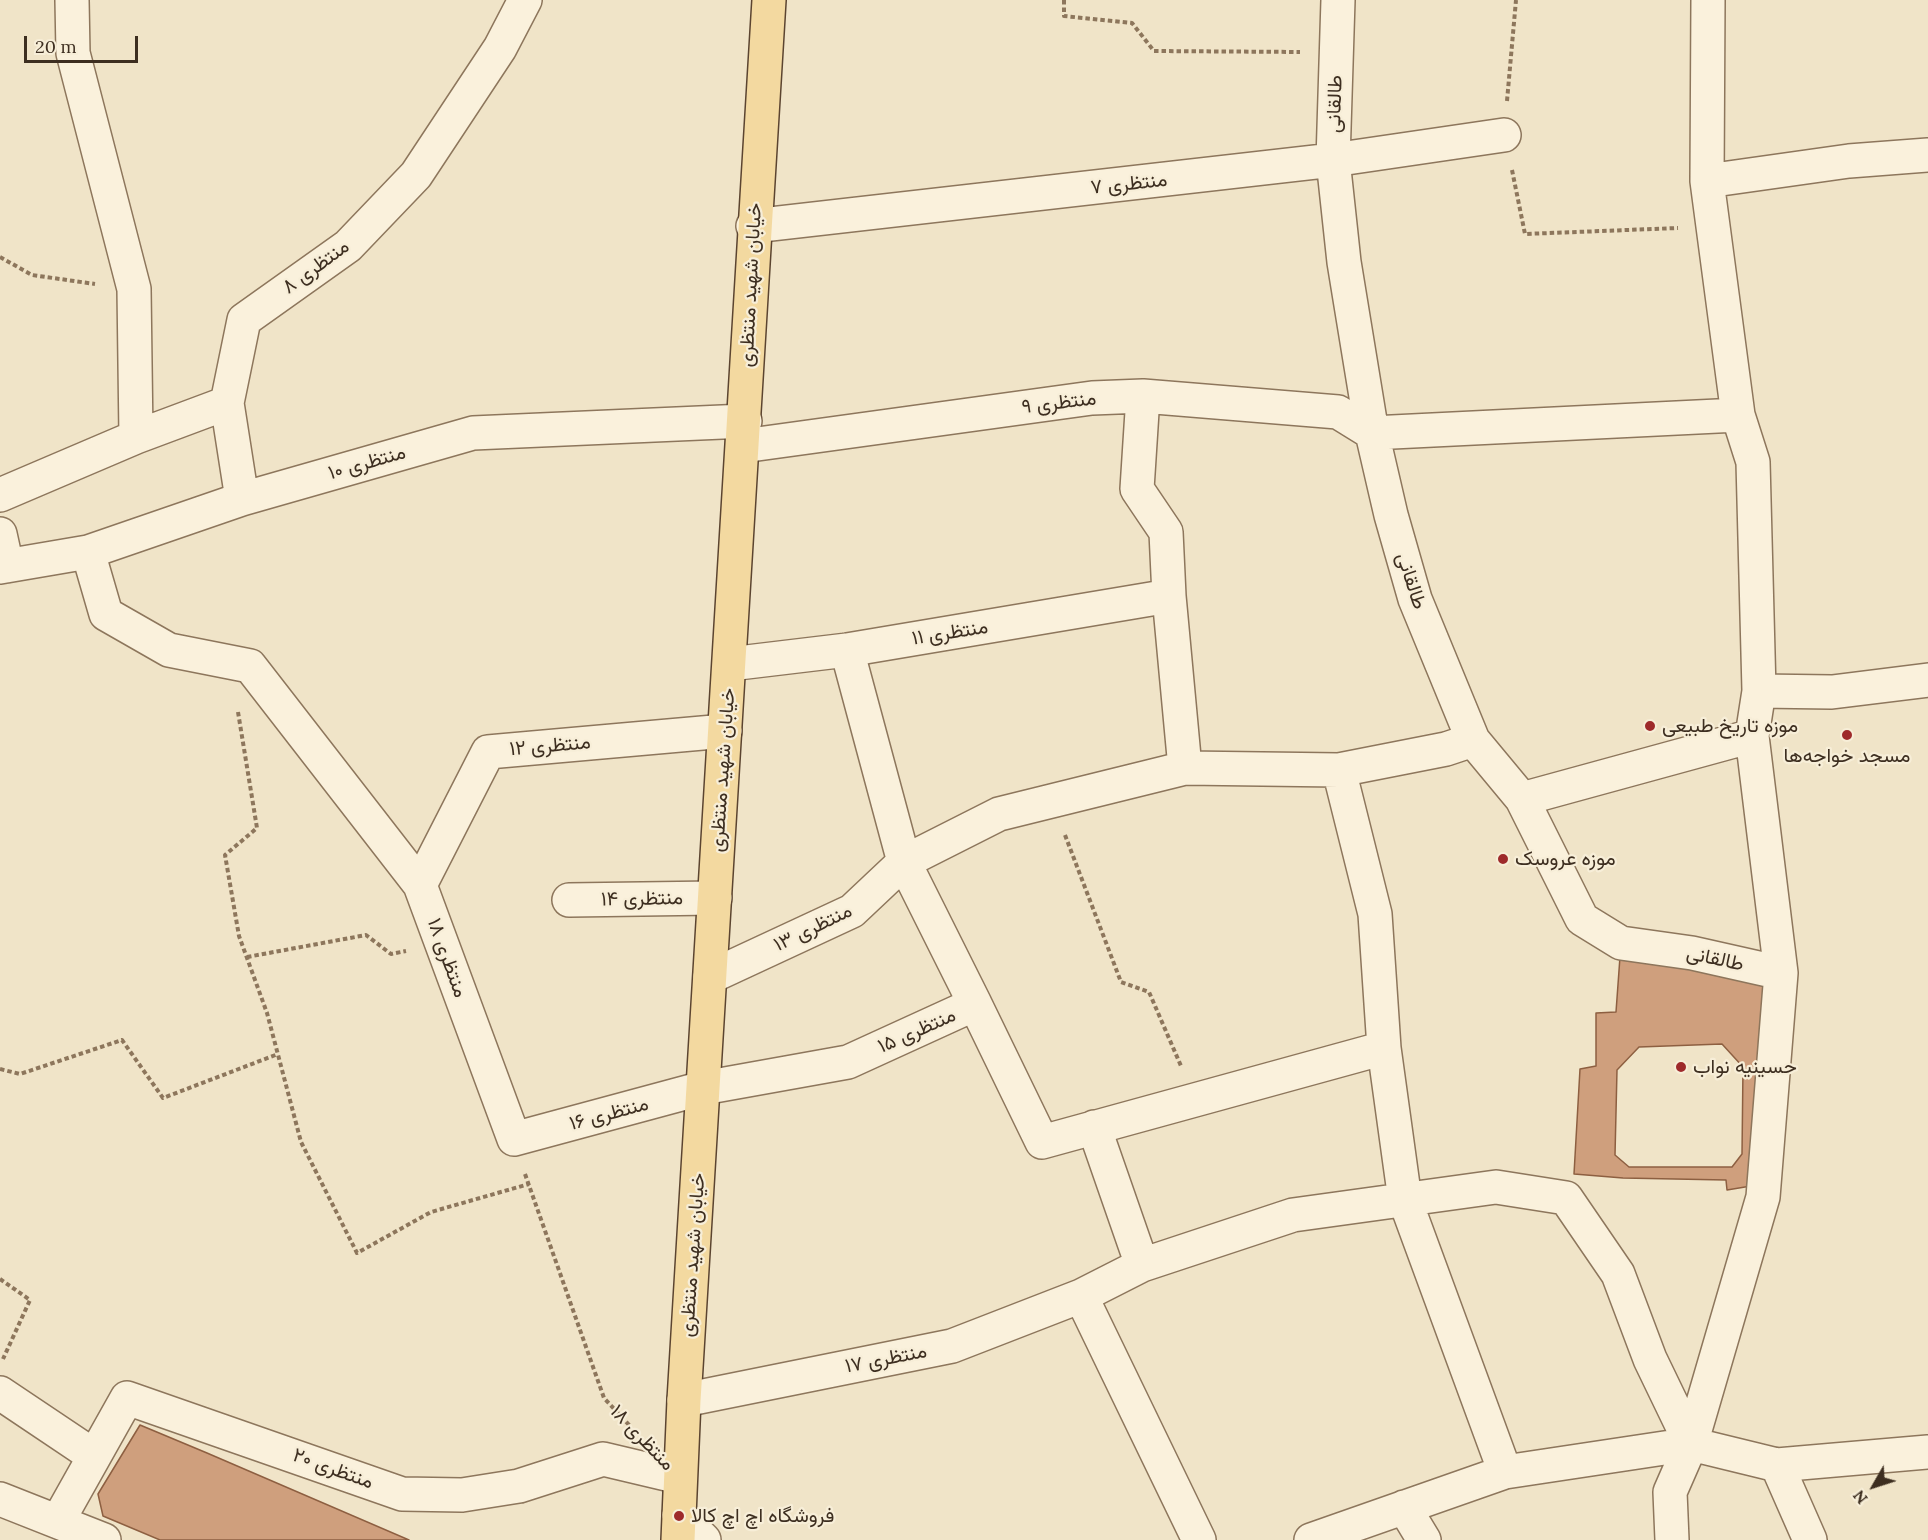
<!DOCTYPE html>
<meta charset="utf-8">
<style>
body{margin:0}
#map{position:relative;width:1928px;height:1540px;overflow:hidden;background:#f0e4c8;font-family:Lora,serif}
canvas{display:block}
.north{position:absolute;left:1844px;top:1456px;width:60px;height:60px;-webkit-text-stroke:4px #f7eed8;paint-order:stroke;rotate:231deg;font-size:16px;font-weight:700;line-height:24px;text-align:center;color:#3d2e20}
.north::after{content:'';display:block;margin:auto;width:21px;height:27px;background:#3d2e20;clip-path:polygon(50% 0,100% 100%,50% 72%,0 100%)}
.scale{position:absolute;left:24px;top:36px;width:114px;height:27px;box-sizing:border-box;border:3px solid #3d2e20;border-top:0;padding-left:8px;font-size:18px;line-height:21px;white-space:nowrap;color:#3d2e20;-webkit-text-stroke:4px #f7eed8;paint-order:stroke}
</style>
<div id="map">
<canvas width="1928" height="1540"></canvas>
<div class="north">N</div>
<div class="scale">20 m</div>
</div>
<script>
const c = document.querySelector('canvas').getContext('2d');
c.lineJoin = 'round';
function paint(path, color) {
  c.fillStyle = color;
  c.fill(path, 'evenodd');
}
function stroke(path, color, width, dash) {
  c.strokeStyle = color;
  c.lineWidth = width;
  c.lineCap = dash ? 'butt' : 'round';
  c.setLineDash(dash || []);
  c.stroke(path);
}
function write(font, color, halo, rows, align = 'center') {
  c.font = font + ' Lora,Vazirmatn,serif';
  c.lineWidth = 4.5;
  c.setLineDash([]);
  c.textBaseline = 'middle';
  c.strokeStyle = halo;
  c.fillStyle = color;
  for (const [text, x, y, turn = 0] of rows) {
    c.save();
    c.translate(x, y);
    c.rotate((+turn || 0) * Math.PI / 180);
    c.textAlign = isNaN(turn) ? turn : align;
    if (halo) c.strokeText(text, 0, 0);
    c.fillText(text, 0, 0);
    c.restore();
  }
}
const building = new Path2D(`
 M1621,943L1781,973L1751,1186L1727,1190L1726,1180L1623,1178L1574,1174L1580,1069L1596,1066V1013L1616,1012Z
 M1722,1044L1743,1067L1742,1154L1732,1167H1629L1615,1155L1617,1070L1639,1047Z
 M140,1425L207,1453L409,1540H160L103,1516L98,1494Z`);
paint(building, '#cf9f7d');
stroke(building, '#8d5f41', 1.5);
const minor = new Path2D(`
 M72,0L73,53L134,289L136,437
 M1338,0L1333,160L1344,262L1372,433L1391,515L1415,599L1473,740L1522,799L1582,919L1621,943L1692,953L1781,973
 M1707,181L1849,161L1928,155
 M753,226L1333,160L1504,135
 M1143,396L1137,489L1166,532L1169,596L1185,768
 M743,446L1092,398L1143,396L1338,412L1372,433L1738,415
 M0,495L136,437L227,403
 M242,499L227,403L244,320L348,246L416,175L500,48L525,0
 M0,534L7,566
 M88,552L106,614L169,650L250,666L420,885L514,1139L703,1088L848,1062L975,1004L904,862L847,650
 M0,567L88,552L242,499L473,433L745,421
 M730,664L847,650L1169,596
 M1759,691L1832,692L1928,680
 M1339,770L1375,914L1384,1048L1405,1200L1505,1472
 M1522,799L1752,736
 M420,885L488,752L725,731
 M569,900L715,898
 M710,977L852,911L904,862L999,814L1185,768L1339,770L1446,749L1473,740
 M975,1004L1042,1142L1384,1048
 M1094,1127L1142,1265
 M0,1393L94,1456
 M684,1400L952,1346L1081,1296
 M1777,1465L1810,1540
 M0,1499L104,1540
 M1404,1507L1424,1540
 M679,1515L704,1540
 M58,1521L127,1398L402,1494L462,1495L519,1486L603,1459L679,1477
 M1199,1540L1081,1296L1142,1265L1293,1215L1496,1187L1566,1198L1618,1274L1650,1359L1691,1444
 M1311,1540L1505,1472L1691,1444L1777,1465L1928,1452
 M1672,1540L1670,1492L1691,1444L1763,1197L1781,973L1752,736L1759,691L1753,462L1738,415L1707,181L1708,0`);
const major = new Path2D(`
 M678,1540L684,1400L769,0`);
stroke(minor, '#8d765c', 36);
stroke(major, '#5b4430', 36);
stroke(new Path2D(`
 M1064,0V16L1132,23L1154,51L1300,52
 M1507,101L1516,0
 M1512,170L1525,234L1678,228
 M0,257L32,275L95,284
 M238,712L257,828L225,855L239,936L267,1013L301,1142L357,1253L431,1212L529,1184
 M1065,835L1121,982L1149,992L1181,1066
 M247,957L366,935L391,954L406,951
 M0,1069L20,1074L122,1040L163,1098L278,1054
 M525,1174L604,1398L631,1427
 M0,1279L30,1300L3,1359`), '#8d765c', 4, [4.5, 3]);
stroke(minor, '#faf1dc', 33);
stroke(major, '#f3d9a0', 33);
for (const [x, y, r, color] of [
 [1650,726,6,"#9e2a2b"],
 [1847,735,6,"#9e2a2b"],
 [1503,859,6,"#9e2a2b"],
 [1681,1067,6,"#9e2a2b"],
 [679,1516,6,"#9e2a2b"]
]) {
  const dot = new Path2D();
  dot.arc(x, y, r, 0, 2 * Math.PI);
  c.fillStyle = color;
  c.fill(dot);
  stroke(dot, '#f7eed8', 2);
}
write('20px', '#3d2e20', '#f7eed8', [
 ["طالقانی",1335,104,-88],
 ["منتظری ۷",1129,184,-6],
 ["منتظری ۸",316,267,-36],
 ["خیابان شهید منتظری",751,285,-87],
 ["منتظری ۹",1059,403,-7],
 ["منتظری ۱۰",367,463,-16],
 ["طالقانی",1411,581,72],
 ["منتظری ۱۱",950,633,-9],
 ["منتظری ۱۲",550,746,-5],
 ["خیابان شهید منتظری",723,770,-86],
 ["منتظری ۱۴",642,899,-1],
 ["منتظری ۱۳",813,928,-26],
 ["منتظری ۱۸",447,958,70],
 ["طالقانی",1715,959,12],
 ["منتظری ۱۵",917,1031,-24],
 ["منتظری ۱۶",609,1114,-15],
 ["خیابان شهید منتظری",693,1255,-86],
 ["منتظری ۱۷",886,1359,-11],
 ["منتظری ۱۸",642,1438,46],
 ["منتظری ۲۰",333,1469,20]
]);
write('20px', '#3d2e20', '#f7eed8', [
 ["موزه تاریخ طبیعی",1662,726],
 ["مسجد خواجه‌ها",1847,756,"center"],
 ["موزه عروسک",1515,859],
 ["حسینیه نواب",1693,1067],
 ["فروشگاه اچ اچ کالا",691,1516]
], 'left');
</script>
